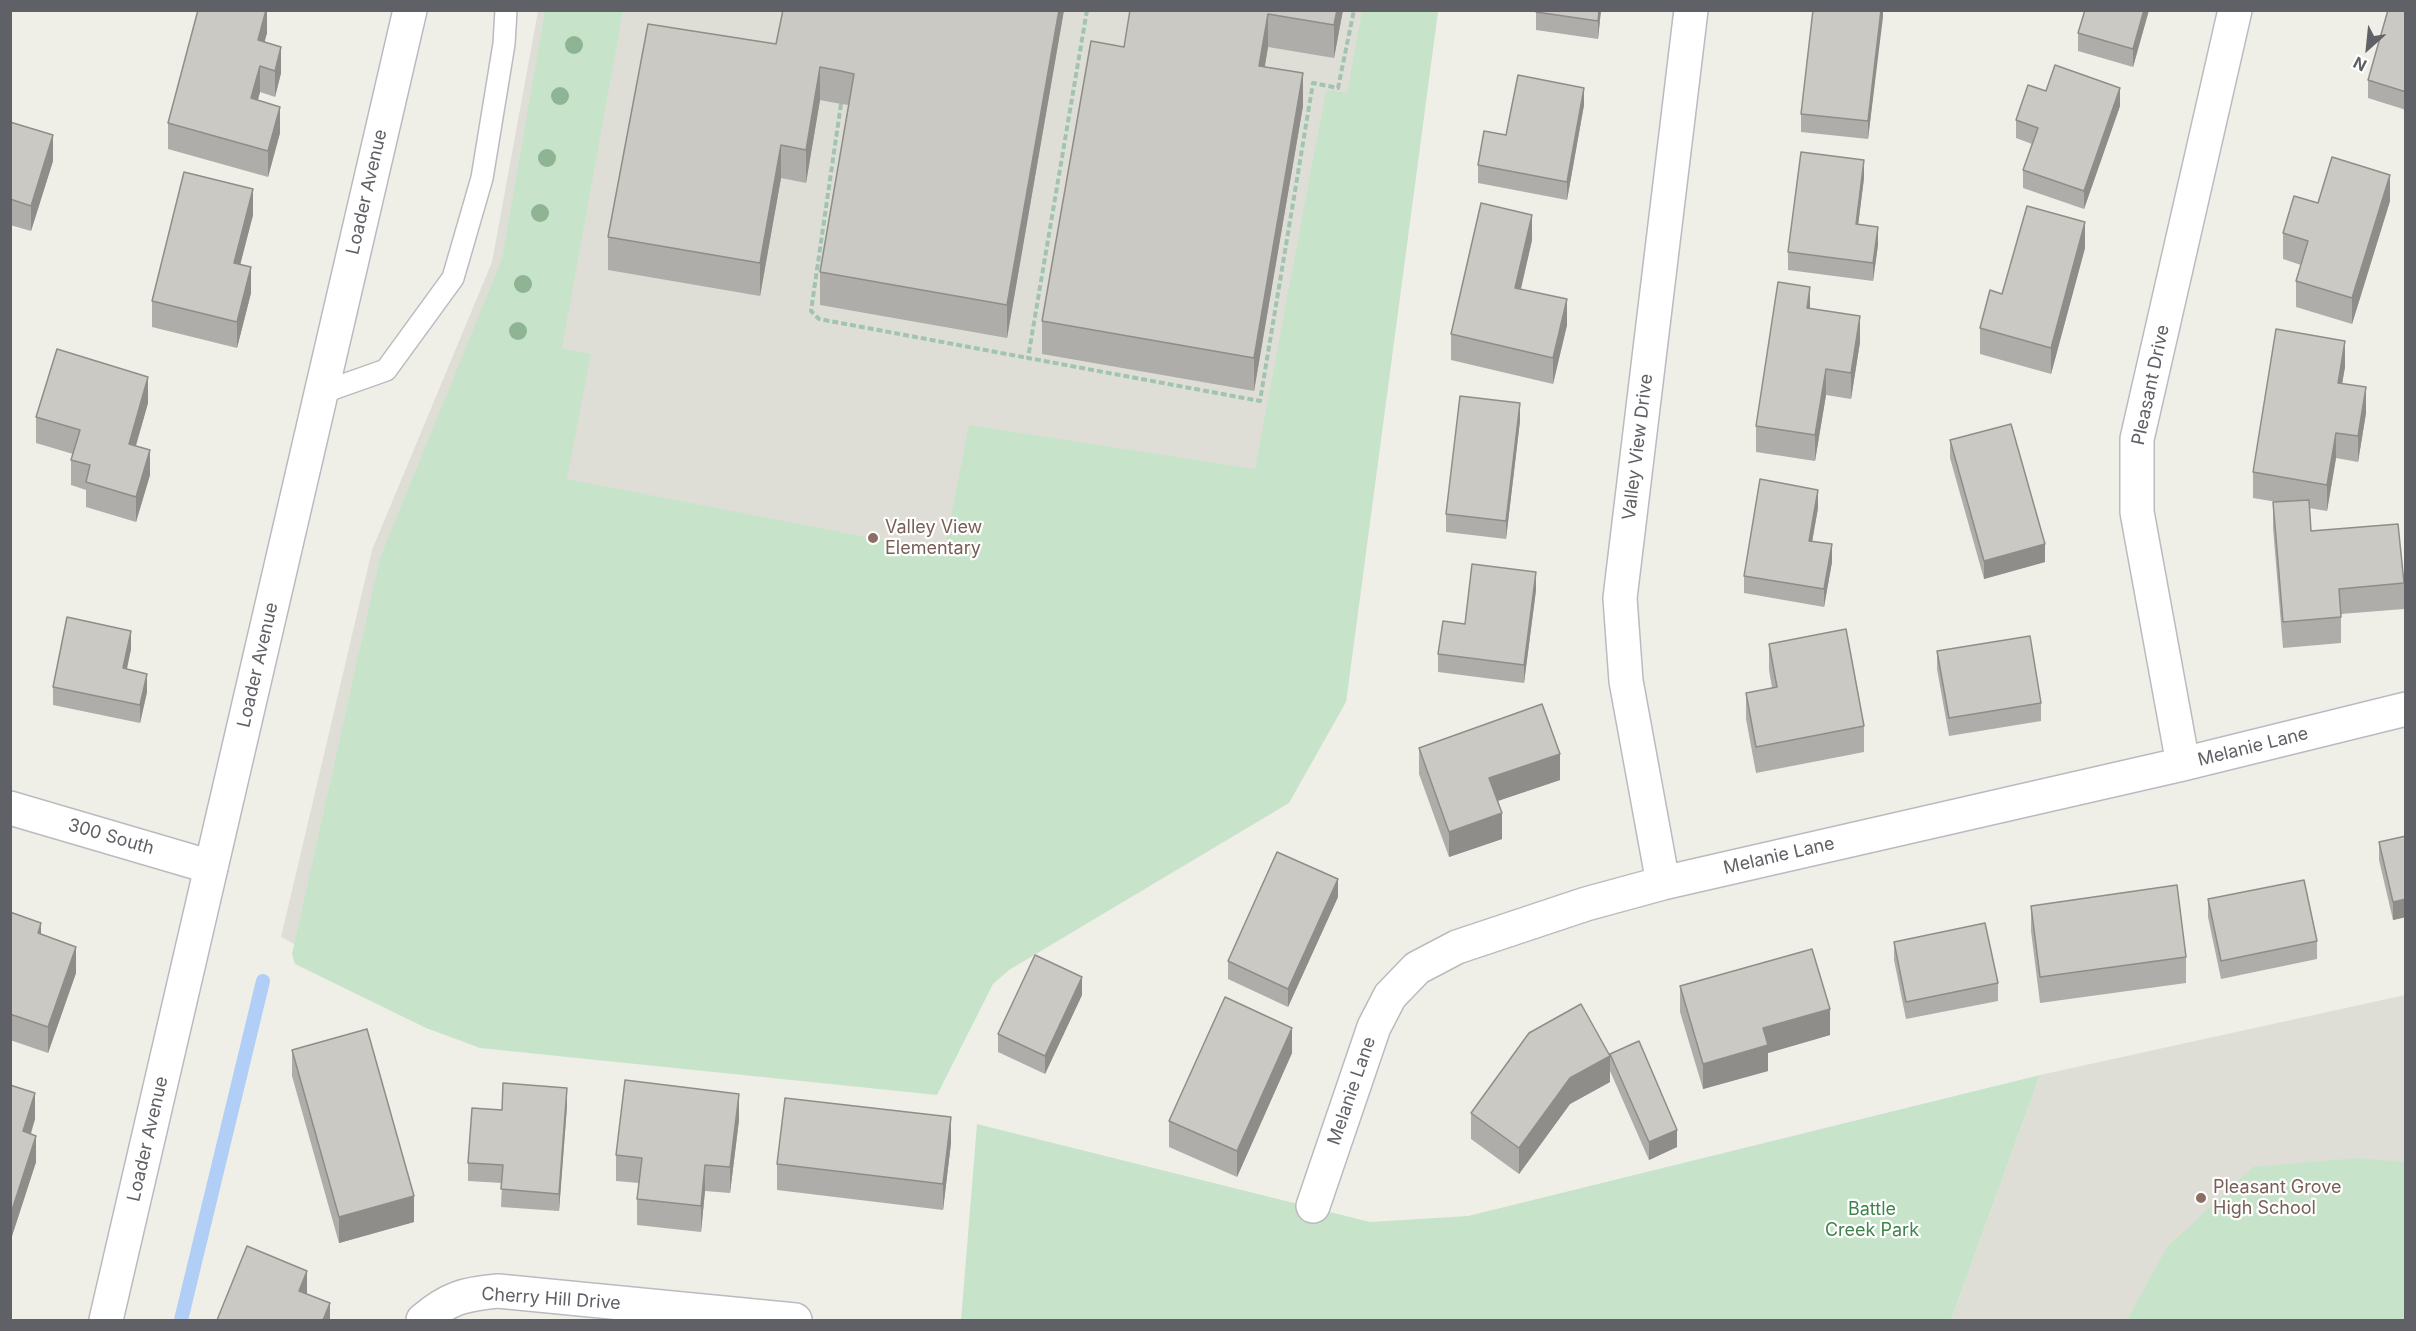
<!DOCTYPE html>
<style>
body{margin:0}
#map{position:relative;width:2416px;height:1331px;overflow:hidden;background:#efefe8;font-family:Inter,sans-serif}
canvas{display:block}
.frame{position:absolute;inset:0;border:12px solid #5f6166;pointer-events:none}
.north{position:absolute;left:2338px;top:18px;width:60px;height:60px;-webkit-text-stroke:4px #fff;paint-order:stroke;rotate:207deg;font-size:16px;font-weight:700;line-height:24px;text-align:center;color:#5f6166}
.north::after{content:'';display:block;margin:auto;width:21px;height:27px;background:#5f6166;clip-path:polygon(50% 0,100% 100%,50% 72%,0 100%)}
</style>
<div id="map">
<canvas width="2416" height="1331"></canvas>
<div class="frame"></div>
<div class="north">N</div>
</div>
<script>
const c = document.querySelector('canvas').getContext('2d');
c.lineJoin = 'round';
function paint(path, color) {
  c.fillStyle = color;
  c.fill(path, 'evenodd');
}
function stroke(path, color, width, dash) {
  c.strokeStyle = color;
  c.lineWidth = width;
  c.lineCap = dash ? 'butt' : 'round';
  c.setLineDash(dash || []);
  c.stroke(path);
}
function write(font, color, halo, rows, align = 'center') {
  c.font = font + ' Inter,sans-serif';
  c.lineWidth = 4.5;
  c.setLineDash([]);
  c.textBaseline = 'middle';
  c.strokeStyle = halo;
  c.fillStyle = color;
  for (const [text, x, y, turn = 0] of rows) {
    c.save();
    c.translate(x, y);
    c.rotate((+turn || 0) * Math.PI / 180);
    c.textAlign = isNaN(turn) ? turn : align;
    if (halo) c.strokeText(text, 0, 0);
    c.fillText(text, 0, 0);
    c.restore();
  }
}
paint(new Path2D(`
 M538,11H1438L1346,702L448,1027L281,937L372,550L492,262Z
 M2405,995V1320H1951L2040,1075Z`), '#dfded6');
paint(new Path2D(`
 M545,11H623L562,348L591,354L567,479L944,552L969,425L1255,469L1326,90L1347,93L1362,11H1438L1346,702L1289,803L1009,970L993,984L937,1095L480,1048L426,1028L295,964L292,954L380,558L502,259Z
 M2040,1075L1951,1320H961L977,1124L1370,1222L1468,1216Z
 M2356,1158L2405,1162V1320H2127L2167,1247L2253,1167Z`), '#c7e4cb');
stroke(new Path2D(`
 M181,1320L263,981`), '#b0cef6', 14);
const lane = new Path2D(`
 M321,393L386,370L453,278L482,178L504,44L506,10`);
const street = new Path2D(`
 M2183,764L2137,512V439L2235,10
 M10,808L211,867
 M1663,883L1626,681L1620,598L1691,10
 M1313,1206L1374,1027L1390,996L1417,968L1457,947L1586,904L1663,883L2183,764L2406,709
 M423,1320C449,1298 464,1294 498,1291L795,1320`);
const secondary = new Path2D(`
 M106,1320L410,10`);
stroke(lane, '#b9bbbf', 24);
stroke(street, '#b9bbbf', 36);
stroke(secondary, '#b9babf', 36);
stroke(new Path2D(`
 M1087,10L1028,358L1260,401L1313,83L1338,88L1354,10
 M841,104L811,311L819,319L1028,358`), '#a0c4b0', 4, [6, 3]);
stroke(lane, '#fff', 21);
stroke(street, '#fff', 33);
stroke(secondary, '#fff', 33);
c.fillStyle = '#8fb493';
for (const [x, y] of [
 [574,45],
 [560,96],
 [547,158],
 [540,213],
 [523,284],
 [518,331]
]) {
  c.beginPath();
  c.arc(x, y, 9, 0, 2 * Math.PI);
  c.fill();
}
paint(new Path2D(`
 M267,10V33L264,42L281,73L275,97L260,92L258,100L280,133L268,177L168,149V123Z
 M1064,10L1007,338L820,305V272L849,105L841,104L820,100L806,183L781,178L760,296L608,270V237L776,44Z
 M1123,10H1343L1334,58L1268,47L1265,67L1303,106L1254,391L1042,354V321L1124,47L1130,12Z
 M1536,10H1601L1598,39L1536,30Z
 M1883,10L1868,139L1801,132V114Z
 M2149,10L2133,67L2078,51V33Z
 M2406,10V110L2368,98V80Z
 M2046,91L2120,106L2084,209L2023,188V170L2032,144L2016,138V120Z
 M1584,105L1567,200L1478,183V165L1506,135Z
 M10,122L53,161L31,231L10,225Z
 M1864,178L1858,225L1878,245L1873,281L1788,270V252Z
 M2390,201L2352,324L2296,307V281L2301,265L2283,259V233Z
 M253,215L240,264L251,293L237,348L152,327V301Z
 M1532,240L1521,289L1567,325L1553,384L1451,360V334Z
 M2085,248L2051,374L1980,354V328L2002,294Z
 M1810,308L1860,342L1851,399L1826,395L1815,461L1756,452V426Z
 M2345,367L2342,383L2366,413L2358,462L2336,458L2327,511L2309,508L2311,531L2404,583V609L2341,614V643L2283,648L2273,528V502H2277L2253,498V472Z
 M148,403L136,446L150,475L136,522L86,507V490L71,485V460L73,454L36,443V417Z
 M1520,421L1506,539L1446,532V514Z
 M1950,440L2045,562L1984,579L1950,458Z
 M1818,508L1812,542L1832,562L1824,607L1744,593V576Z
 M1536,590L1524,683L1438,672V654L1465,624Z
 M1769,644L1864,726V752L1756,773L1746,719V693L1772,688L1769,670Z
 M131,649L127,669L147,692L140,723L53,705V687Z
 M1937,651L2041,703V721L1949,736L1937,669Z
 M1419,748L1560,780L1497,801L1502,839L1449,857L1419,774Z
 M2406,836V917L2393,920L2379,860V842Z
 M1338,897L1288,1007L1228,979V961Z
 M2208,899L2317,941V959L2221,979L2208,917Z
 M2031,906L2186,957V983L2040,1003L2031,931Z
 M10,912L41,934L76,973L48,1053L10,1040Z
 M1894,942L1998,983V1001L1906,1019L1894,960Z
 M1680,986L1830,1035L1768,1053V1071L1703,1089L1680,1012Z
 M1082,995L1045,1074L998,1052V1034Z
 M292,1050L414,1222L339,1243L292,1076Z
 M1292,1053L1237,1177L1169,1147V1121Z
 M1610,1054L1677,1147L1649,1160L1610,1071Z
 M1610,1082L1570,1104L1519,1174L1471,1139V1113Z
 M10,1085L35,1119L31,1134L36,1162L12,1236L10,1235Z
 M567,1106L559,1211L501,1207L502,1183L468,1181V1163Z
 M739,1120L730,1193L705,1191L701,1232L637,1225V1199L639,1183L616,1181V1155Z
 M951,1143L943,1210L777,1190V1164Z`), '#afada9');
paint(new Path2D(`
 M266,10H267V33L258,66V40Z
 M1059,10H1064L1007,338V305Z
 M1337,10H1343L1334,58V25Z
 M1599,10H1601L1598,39V21Z
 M1881,10H1883V17L1868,139V121Z
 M2144,10H2149L2133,67V49Z
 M1268,14V47L1259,98V66Z
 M281,47V73L275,97V71Z
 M260,66V92L251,124V98Z
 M820,67V100L806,183V150Z
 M1303,73V106L1254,391V358Z
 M1584,88V105L1567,200V182Z
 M2120,88V106L2084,209V191Z
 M280,107V133L268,177V151Z
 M53,135V161L31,231V206Z
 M781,145V178L760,296V263Z
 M1864,160V178L1856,242V224Z
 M2390,175V201L2352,324V298Z
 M253,189V215L234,289V263Z
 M1532,215V240L1515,314V288Z
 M2085,222V248L2051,374V348Z
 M1878,227V245L1873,281V263Z
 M251,267V293L237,348V322Z
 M1810,287V313L1807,308Z
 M1567,299V325L1553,384V358Z
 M1860,316V342L1851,399V373Z
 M2345,341V367L2338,408V383Z
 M1826,369V395L1815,461V435Z
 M148,377V403L129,469V444Z
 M2366,387V413L2358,462V436Z
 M1520,403V421L1506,539V521Z
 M2336,433V458L2327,511V485Z
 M150,450V475L136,522V497Z
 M1818,490V508L1809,559V541Z
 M1832,544V562L1824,607V589Z
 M2045,544V562L1984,579V561Z
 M1536,572V590L1524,683V665Z
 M131,631V649L123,686V668Z
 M147,674V692L140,723V705Z
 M1560,754V780L1489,804V778Z
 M1502,813V839L1449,857V832Z
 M1338,879V897L1288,1007V989Z
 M2406,899V917L2393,920V902Z
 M41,923V949L38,933Z
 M76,947V973L48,1053V1027Z
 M1082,977V995L1045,1074V1056Z
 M1830,1009V1035L1768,1053V1071L1703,1089V1064L1763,1028Z
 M1292,1028V1053L1237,1177V1151Z
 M1610,1056V1082L1570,1104L1519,1174V1148L1570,1078Z
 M567,1088V1106L559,1211V1194Z
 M35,1093V1119L23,1157V1131Z
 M739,1094V1120L730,1193V1167Z
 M951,1117V1143L943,1210V1184Z
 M1677,1130V1147L1649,1160V1142Z
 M36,1136V1162L12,1236V1210Z
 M705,1165V1191L701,1232V1206Z
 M414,1196V1222L339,1243V1217Z
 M307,1271V1297L299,1291Z
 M330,1303V1320H323Z`), '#8e8d89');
const building = new Path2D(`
 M198,10H266L258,40L281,47L275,71L260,66L251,98L280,107L268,151L168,123Z
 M783,10H1059L1007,305L820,272L854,74L841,71L820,67L806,150L781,145L760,263L608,237L648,24L776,44Z
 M1130,10H1337L1334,25L1268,14L1259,66L1303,73L1254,358L1042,321L1091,41L1124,47Z
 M1536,10H1599L1598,21L1536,12Z
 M1813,10H1881L1868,121L1801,114Z
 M2085,10H2144L2133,49L2078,33Z
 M2388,10H2406V92L2368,80Z
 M2055,65L2120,88L2084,191L2023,170L2038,128L2016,120L2028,85L2046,91Z
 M1518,75L1584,88L1567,182L1478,165L1484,131L1506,135Z
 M10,122L53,135L31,206L10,199Z
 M1801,152L1864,160L1856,224L1878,227L1873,263L1788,252Z
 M2332,157L2390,175L2352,298L2296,281L2308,241L2283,233L2294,196L2318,203Z
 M184,172L253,189L234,263L251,267L237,322L152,301Z
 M1481,203L1532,215L1515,288L1567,299L1553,358L1451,334Z
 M2027,206L2085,222L2051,348L1980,328L1990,290L2002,294Z
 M1778,282L1810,287L1807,308L1860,316L1851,373L1826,369L1815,435L1756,426Z
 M2276,329L2345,341L2338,383L2366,387L2358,436L2336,433L2327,485L2253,472Z
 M57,349L148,377L129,444L150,450L136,497L86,482L90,465L71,460L80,430L36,417Z
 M1460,396L1520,403L1506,521L1446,514Z
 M2011,424L2045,544L1984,561L1950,440Z
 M1760,479L1818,490L1809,541L1832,544L1824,589L1744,576Z
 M2309,500L2311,531L2398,524L2404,583L2339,589L2341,617L2283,622L2273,502Z
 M1472,564L1536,572L1524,665L1438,654L1443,621L1465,624Z
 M67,617L131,631L123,668L147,674L140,705L53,687Z
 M1846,629L1864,726L1756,747L1746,693L1777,687L1769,644Z
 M2030,636L2041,703L1949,718L1937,651Z
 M1542,704L1560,754L1489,778L1502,813L1449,832L1419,748Z
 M2406,836V899L2393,902L2379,842Z
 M1277,852L1338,879L1288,989L1228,961Z
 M2304,880L2317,941L2221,961L2208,899Z
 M2177,885L2186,957L2040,977L2031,906Z
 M10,912L41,923L38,933L76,947L48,1027L10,1014Z
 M1985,923L1998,983L1906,1002L1894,942Z
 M1812,949L1830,1009L1763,1028L1768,1045L1703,1064L1680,986Z
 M1035,955L1082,977L1045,1056L998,1034Z
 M1225,997L1292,1028L1237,1151L1169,1121Z
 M1581,1004L1610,1056L1570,1078L1519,1148L1471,1113L1529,1033Z
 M367,1029L414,1196L339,1217L292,1050Z
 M1639,1041L1677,1130L1649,1142L1610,1054Z
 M625,1080L739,1094L730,1167L705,1165L701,1206L637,1199L642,1158L616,1155Z
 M503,1083L567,1088L559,1194L501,1189L503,1165L468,1163L472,1108L502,1110Z
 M10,1085L35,1093L23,1131L36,1136L12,1210H10Z
 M785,1098L951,1117L943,1184L777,1164Z
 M247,1246L307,1271L299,1291L330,1303L323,1320H217Z`);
paint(building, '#cbc9c4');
stroke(building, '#8e8d89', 1.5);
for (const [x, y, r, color] of [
 [873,538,6,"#8d6e63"],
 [2201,1198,6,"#8d6e63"]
]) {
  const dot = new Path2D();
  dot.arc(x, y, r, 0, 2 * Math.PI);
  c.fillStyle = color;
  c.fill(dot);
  stroke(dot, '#fff', 2);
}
write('18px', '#5f6166', '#fff', [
 ["Loader Avenue",367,192,-77],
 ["Pleasant Drive",2151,385,-78],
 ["Valley View Drive",1638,447,-83],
 ["Loader Avenue",258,665,-77],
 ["Melanie Lane",2253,747,-14],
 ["300 South",111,837,16],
 ["Melanie Lane",1779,856,-13],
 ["Melanie Lane",1352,1091,-71],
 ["Loader Avenue",148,1139,-77],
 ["Cherry Hill Drive",551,1299,4]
]);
write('18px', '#785e54', '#fff', [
 ["Valley View",885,528],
 ["Elementary",885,549],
 ["Pleasant Grove",2213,1188],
 ["High School",2213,1209]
], 'left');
write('18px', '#40844d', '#fff', [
 ["Battle",1872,1210],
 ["Creek Park",1872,1231]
]);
</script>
